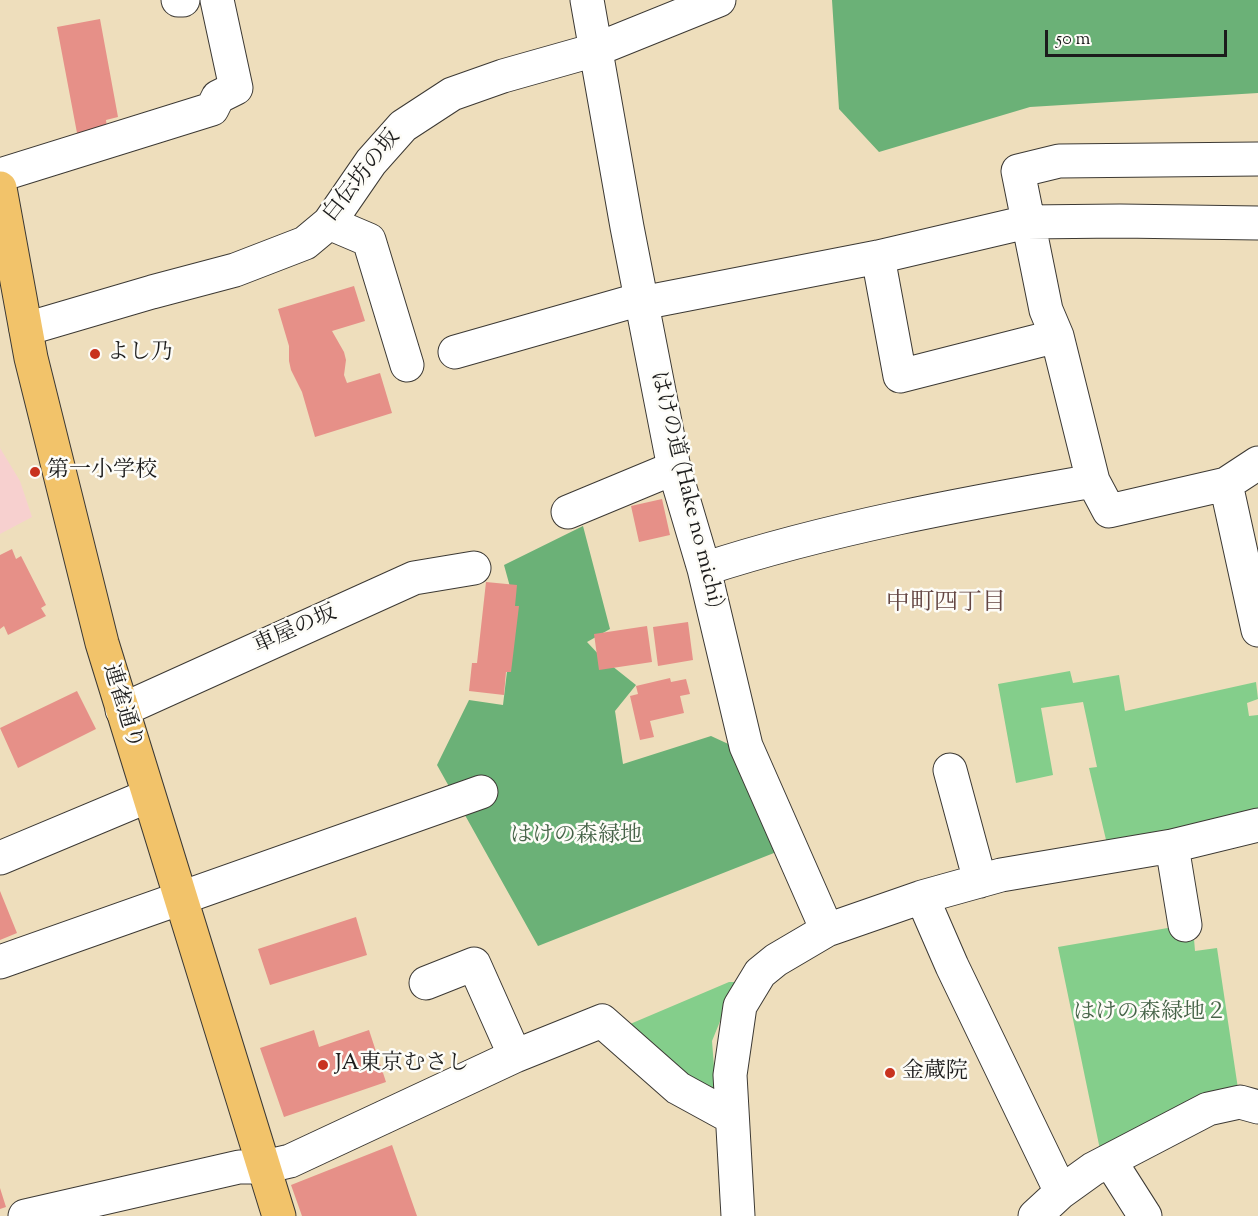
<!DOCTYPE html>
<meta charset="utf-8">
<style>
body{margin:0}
#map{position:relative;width:1258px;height:1216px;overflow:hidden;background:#eedebc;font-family:"Sorts Mill Goudy",serif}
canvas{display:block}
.scale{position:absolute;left:1045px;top:30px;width:182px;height:27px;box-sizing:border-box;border:3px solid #1c1c1c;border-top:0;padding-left:8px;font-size:18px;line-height:21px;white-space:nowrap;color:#1c1c1c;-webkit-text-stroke:4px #fdfcf7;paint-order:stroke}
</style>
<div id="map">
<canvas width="1258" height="1216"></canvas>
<div class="scale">50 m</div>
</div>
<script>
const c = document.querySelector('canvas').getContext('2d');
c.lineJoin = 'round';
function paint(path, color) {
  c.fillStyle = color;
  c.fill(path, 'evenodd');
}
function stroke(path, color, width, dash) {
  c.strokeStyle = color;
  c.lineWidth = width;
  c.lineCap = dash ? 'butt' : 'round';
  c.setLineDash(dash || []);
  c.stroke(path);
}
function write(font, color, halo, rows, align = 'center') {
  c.font = font + ' "Sorts Mill Goudy","Noto Serif JP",serif';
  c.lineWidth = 5;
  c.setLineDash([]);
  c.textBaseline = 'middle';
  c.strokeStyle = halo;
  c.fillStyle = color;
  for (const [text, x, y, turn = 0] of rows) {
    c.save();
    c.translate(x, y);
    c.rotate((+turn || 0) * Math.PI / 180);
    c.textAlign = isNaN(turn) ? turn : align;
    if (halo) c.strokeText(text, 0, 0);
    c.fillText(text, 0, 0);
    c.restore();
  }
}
paint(new Path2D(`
 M0,448L20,481L32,517L0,534Z`), '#f7d0cf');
paint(new Path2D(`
 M1070,671L1073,683L1119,675L1125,711L1256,682L1258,699L1247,703L1249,716L1258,715V811L1107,844L1089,768L1097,767L1083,702L1041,708L1053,775L1016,783L998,684Z
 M1185,925L1193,927L1195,951L1217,948L1240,1102L1103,1164L1058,947Z
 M729,982H736L712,1041L717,1105L616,1030Z`), '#84ce8b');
paint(new Path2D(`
 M832,0H1258V93L1030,107L879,152L839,109Z
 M583,526L610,629L587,642L602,658L636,685L615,711L623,764L711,736L737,748L779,851L538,946L437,765L469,700L503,705L515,605L504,565Z`), '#6bb177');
paint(new Path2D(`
 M100,19L118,117L106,120L107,128L77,133L57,27Z
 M354,286L365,321L332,331L344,352L346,360L344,375L347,383L380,373L392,413L315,437L302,392L291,370L289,361V346L278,309Z
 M662,499L670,535L639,542L631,506Z
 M12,549L16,559L21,556L46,605L41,608L46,616L8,635L4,626L0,629V555Z
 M486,582L517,585L515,606H519L511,672H506L504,695L469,691L472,663H477Z
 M688,622L693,660L658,666L653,627Z
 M647,626L652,662L599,670L594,634Z
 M670,678L671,682L686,679L690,694L680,696L684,713L650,721L654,737L640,740L630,696L638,694L636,686Z
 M77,691L96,729L18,768L0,728Z
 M0,891L17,933L0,940Z
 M356,917L367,955L270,985L258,949Z
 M314,1030L319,1047L369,1030L386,1082L284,1117L260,1048Z
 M392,1145L417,1216H302L291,1185Z
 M0,1188L6,1207L0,1209Z`), '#e69088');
const minor = new Path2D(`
 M178,0H183
 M587,0L627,227L674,468L704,569L746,746L827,930
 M0,175L212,109L218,97L236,88L217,0
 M329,223L369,240L407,365
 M878,257L900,376L1057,336
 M642,303L878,257L1027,222L1120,221L1258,223
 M26,329L152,292L235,270L305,243L329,223L371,162L403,126L452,94L503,76L595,50L719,0
 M455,352L641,299
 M1258,463L1226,484L1258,630
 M1226,484L1109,511L1093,481L1057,336L1046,310L1018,171L1059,161L1258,159
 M568,512L674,468
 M704,569C830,528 962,504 1093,481
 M122,710L414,578L474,568
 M950,770L980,881
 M1172,846L1185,925
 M0,858L148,796
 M922,897L952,966L1061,1192
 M0,962L481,792
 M426,983L474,964L515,1056
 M1110,1161L1145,1216
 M25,1216L239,1167H264L290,1161L515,1056L602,1021L678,1088L731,1117
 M738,1216L730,1075L740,1006L760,973L776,960L827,930L922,897L1001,875L1172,846L1258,825
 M1035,1216L1061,1192L1093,1169L1208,1109L1240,1102L1258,1107`);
const major = new Path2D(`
 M0,188L31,358L102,643L279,1216`);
stroke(minor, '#3c3934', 35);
stroke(major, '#3c3934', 35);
stroke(minor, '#fff', 33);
stroke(major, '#f2c36a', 33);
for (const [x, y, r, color] of [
 [95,354,6,"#c8321e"],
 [35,472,6,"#c8321e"],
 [323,1065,6,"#c8321e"],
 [890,1073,6,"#c8321e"]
]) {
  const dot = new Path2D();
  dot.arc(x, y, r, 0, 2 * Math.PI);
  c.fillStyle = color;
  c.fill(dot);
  stroke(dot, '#fdfcf7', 2);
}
write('22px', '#1c1c1c', '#fdfcf7', [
 ["白伝坊の坂",363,177,-52],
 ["はけの道 (Hake no michi)",685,490,76],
 ["車屋の坂",296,631,-24],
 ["連雀通り",121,707,73]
]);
write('22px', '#1c1c1c', '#fdfcf7', [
 ["よし乃",107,354],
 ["第一小学校",47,472],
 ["JA東京むさし",335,1065],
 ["金蔵院",902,1073]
], 'left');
write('22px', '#466348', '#fdfcf7', [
 ["はけの森緑地",576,837],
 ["はけの森緑地２",1150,1014]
]);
write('24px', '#634542', '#fdfcf7', [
 ["中町四丁目",946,605]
]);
</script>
